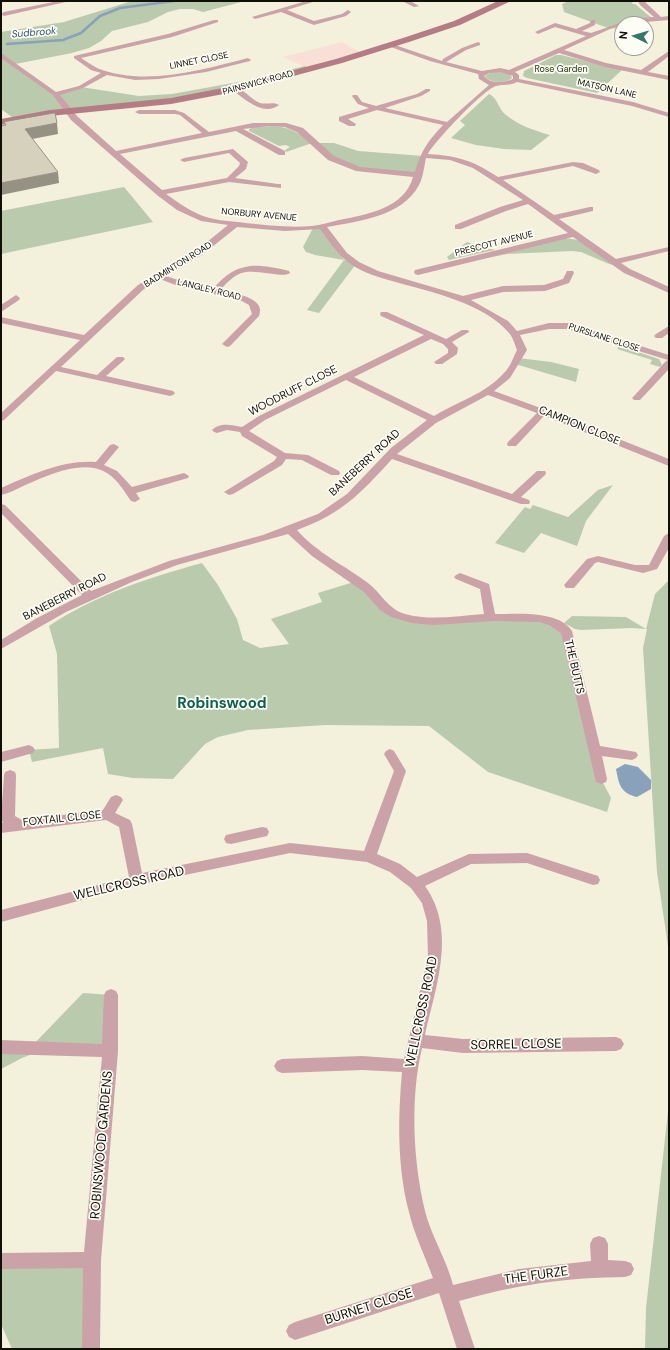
<!DOCTYPE html>
<style>
body{margin:0}
#map{position:relative;width:670px;height:1350px;overflow:hidden;background:#f3f0db;font-family:"DM Sans",sans-serif}
canvas{display:block}
.frame{position:absolute;inset:0;border:2px solid #100f08;pointer-events:none}
.north{position:absolute;left:614px;top:16px;width:40px;height:40px;box-sizing:border-box;background:#fefdf5;border:1px solid #9f9e96;border-radius:50%;rotate:275deg;font-size:11px;font-weight:700;line-height:16px;text-align:center;color:#100f08}
.north::after{content:'';display:block;margin:auto;width:14px;height:18px;background:#357768;clip-path:polygon(50% 0,100% 100%,50% 72%,0 100%)}
</style>
<div id="map">
<canvas width="670" height="1350"></canvas>
<div class="frame"></div>
<div class="north">N</div>
</div>
<script>
const c = document.querySelector('canvas').getContext('2d');
c.lineJoin = 'round';
function paint(path, color) {
  c.fillStyle = color;
  c.fill(path, 'evenodd');
}
function stroke(path, color, width, dash) {
  c.strokeStyle = color;
  c.lineWidth = width;
  c.lineCap = dash ? 'butt' : 'round';
  c.setLineDash(dash || []);
  c.stroke(path);
}
function write(font, color, halo, rows, align = 'center') {
  c.font = font + ' "DM Sans",sans-serif';
  c.lineWidth = 3.5;
  c.setLineDash([]);
  c.textBaseline = 'middle';
  c.strokeStyle = halo;
  c.fillStyle = color;
  for (const [text, x, y, turn = 0] of rows) {
    c.save();
    c.translate(x, y);
    c.rotate((+turn || 0) * Math.PI / 180);
    c.textAlign = isNaN(turn) ? turn : align;
    if (halo) c.strokeText(text, 0, 0);
    c.fillText(text, 0, 0);
    c.restore();
  }
}
paint(new Path2D(`
 M342,42L363,54L310,69L283,57Z`), '#f8e0d6');
paint(new Path2D(`
 M132,1H245L203,12L193,9H180L168,12L148,22L112,31L101,41L89,48L72,53L15,64L55,94L81,87L139,96L172,94L244,81L305,66L310,69L218,93L16,120L1,109V32L64,22Z
 M569,1H633L632,4H635L653,19L639,20L608,28L564,12L562,4Z
 M556,55H561L622,70L597,93L527,78L523,76L524,71Z
 M491,72C498,71 507,71 512,77L511,79C504,83 493,83 486,78L485,76Z
 M489,94C498,98 498,109 506,115C518,125 535,131 550,135L531,150L504,149L476,145L451,138L465,125L460,121Z
 M273,126C290,127 300,133 312,143L286,152L285,150L290,147L286,145L279,146L249,131V129L254,127Z
 M316,143H334L358,151L423,156L418,175L359,169L331,158Z
 M124,187L153,222L1,254V211Z
 M323,227L344,260L356,264L319,313L307,310L344,260L315,255L306,252L303,247L313,228Z
 M564,238L579,240L614,265L609,264L581,252L572,251L507,254L477,260Z
 M467,242L495,250L449,260L447,257Z
 M620,346L659,359L662,365L660,367L650,364L652,360L617,349Z
 M518,358L551,362L579,369L576,382L515,364Z
 M613,485L586,521L577,546L541,533L524,553L495,543L525,507L530,509L533,505L568,517L598,490Z
 M202,563L218,585L237,619L243,640L260,648L289,644L271,619L322,602L318,593L357,581L381,606L417,619L528,618L559,624L601,779L611,798L607,812L488,772L429,726L325,725L248,730L218,737L205,744L173,779L133,778L108,774L103,748L32,762L29,750L59,748L57,654L49,626C95,595 148,578 202,563Z
 M669,580V953L657,872L643,648L647,629L631,628L581,630L575,629L564,623L572,616L626,617L646,629L655,594Z
 M83,993L111,995L110,1051L45,1049L22,1058L1,1069V1047L30,1048Z
 M669,1103V1349H645L646,1308Z
 M92,1260L91,1349H12L1,1324V1261Z`), '#bacaad');
paint(new Path2D(`
 M625,764L638,767L651,780V789L637,797C620,793 619,784 616,769Z`), '#89a1ba');
stroke(new Path2D(`
 M7,44L63,40L81,33L100,16L120,8L174,1`), '#89a1ba', 2.5);
paint(new Path2D(`
 M58,1H70L4,16L1,14L4,12Z
 M306,1H316L287,10L314,21L342,14L348,10L351,12L346,16L314,25L281,12L255,19L252,17Z
 M402,1H410L419,6L414,7Z
 M638,1H644L661,17L669,16V20L622,24V26L610,29L564,50L606,63L641,70L669,51V56L648,72L669,76V80L605,67L559,53L515,72L519,75V79L633,102L669,113V117L632,106L517,82C510,86 503,84 496,86C484,89 434,142 428,154C458,156 472,160 498,177L573,162L583,163L599,170L600,172L596,174L573,166L503,180L554,215L590,207H593V211L559,219L616,259L669,247V251L621,263L630,269L669,287V293L624,273L573,237L418,275L415,274L414,272L415,270L568,233L528,204L506,211L461,229H455V225L500,207L523,200L473,168L450,160L426,158C424,167 423,178 419,185C402,217 358,221 327,227L347,253L359,262L378,271L463,296L503,286L544,285L563,279L567,271H573L574,273L569,283L545,291L503,292L471,300L508,321L517,331L549,323H568L669,355V369L640,400H634L632,398L634,396L666,361L668,360L567,329H549L520,335L527,350L510,378L494,391L546,410L669,459V466L544,416L516,446H508L507,444L508,442L537,413L488,395L436,423L397,454L512,494L537,471H545L546,473L545,475L521,497L529,500L530,502L529,504H521L392,459C360,494 343,513 297,530C317,553 344,565 368,583C381,593 388,609 405,614C430,621 458,616 484,614L480,589L456,579L454,577L456,575L460,573L489,584L495,614C517,614 559,610 572,631L600,746L636,752L638,755L636,758L632,760L602,756L607,779L606,782L601,784L596,782L561,633L549,625L539,622L495,621L433,625L412,623L391,617L380,610L364,592L312,556L288,534L177,565L132,582L66,612L1,649V640L37,618L82,595L1,513V504L5,505L91,591L169,561L263,535L318,514L347,494L391,448L427,420L346,380L265,420L249,431L285,453L308,455L339,471L340,473L339,475H331L302,460L286,459L282,465L233,494L229,495L224,492L274,461L277,457L242,436L240,432L227,430L217,433L214,432L212,430C220,422 232,425 242,427L259,416L424,335L381,316L380,314L381,312H387L446,339L462,330H468L469,332L452,342L458,348L457,354L442,364H436L434,362L448,353V349L443,344L431,339L354,377L434,416C457,402 485,394 503,374C510,368 513,358 517,350C515,345 513,338 510,334C485,303 428,291 392,281C378,277 364,273 352,265C338,256 330,242 320,229L285,231L237,227L202,255L166,276L184,282L213,289C237,261 255,263 289,271L290,273C283,279 253,267 239,274C231,278 226,284 220,290C232,293 267,297 259,316L230,346L227,347L222,344L252,314L249,305L240,300L178,286L160,279L144,289L61,367L97,375L117,357H123L125,359L123,361L106,376L173,391L175,393L173,395L170,396L56,371L4,420L1,421V413L80,340L1,323V317L84,335L138,285L196,251L228,225L201,221L177,210L157,195L71,120L53,95L1,58V53L56,92L79,86L101,73L91,70L74,58V56L168,34L214,20H218V22L172,37L81,58C86,61 91,65 97,68C145,87 201,70 248,58L251,60L250,61L206,72L159,79L135,80L107,75L83,88L60,95L77,116L116,151L202,133L180,115L175,114H139L135,112L139,110H175L184,113L209,132L253,123H286L303,128L334,156L360,167L415,172C421,151 428,141 443,125L377,110L348,119L356,124L355,126H349L339,121V117L369,108L358,104L352,96L353,95H357L362,102L376,106L417,94L426,89H430V91L421,96L385,108L447,122L489,85L479,79L478,74L430,61L388,46V44H392L442,61L443,59L462,48L478,42L480,43V45L466,50L446,62L482,71L500,68L509,70L586,36L555,27L538,34L535,32L555,23L576,29L590,23L591,20H595V25L582,31L591,33L620,23L639,18L654,17L640,5ZM500,72L513,76V79C503,83 490,84 484,76L489,73ZM269,126L285,127L297,132L328,160L356,171L413,177C405,208 366,215 339,220C330,222 321,225 312,226C289,228 267,225 245,223C232,221 218,221 206,217C191,212 179,203 166,194L229,182L281,188V184H278L235,178L246,169L248,162L233,149L184,158L180,160L184,162L229,153L240,163L239,166L227,178L162,190L120,154L236,131L279,155H285V151L243,129Z
 M232,88C242,86 251,100 260,103C267,105 274,101 279,105C263,117 245,99 232,90Z
 M16,295L20,298L19,300L1,312V305Z
 M669,326V333L662,338H656L654,336L656,334Z
 M114,444L119,447L104,465L117,471L132,487L184,473L189,476L188,478L136,493L140,499L135,502L131,501C124,491 118,480 107,473C84,459 51,474 30,483C20,487 11,493 1,495V488C31,475 62,460 96,462L110,445Z
 M669,533V548L657,569L643,573L598,562L595,563L574,588H566L564,585L587,559L598,556L635,565H649L664,536Z
 M29,745L33,747L35,750L33,753L1,762V752Z
 M390,749L394,751L406,771L377,854L400,864L417,877L469,854L527,853L598,876L600,880L598,884L593,885L527,863L471,864L425,886C457,931 436,986 425,1035L463,1039L616,1037L621,1039L624,1044L621,1049L616,1051L463,1053L422,1048C410,1098 413,1161 425,1211C431,1236 447,1260 453,1285L519,1269L591,1261L590,1244L593,1238L599,1236L605,1238L608,1244V1260L625,1261L631,1263L634,1269L631,1275L625,1277C568,1277 514,1285 459,1301L475,1349H457L439,1293L295,1340L289,1337L286,1331L289,1325L295,1322L433,1278C425,1256 414,1234 409,1212C397,1167 398,1117 402,1072L362,1070L282,1073L277,1071L274,1066L277,1061L282,1059L362,1056L404,1059L428,957L427,921L422,903L411,888L390,872L367,862L290,853L137,885L1,922V910L129,877L119,827L106,820L1,833V823H3L1,819L4,775L5,772L10,770L15,772L16,775L15,816L22,820L103,810L111,797L116,795L121,797L123,800L115,813L130,820L132,824L142,873L290,843L364,851L394,771L384,754L386,751Z
 M262,827L267,828L269,832L267,836L231,844L226,843L224,839L226,835Z
 M111,989L116,991L118,995V1051L101,1260L100,1349H82L83,1268L1,1269V1253L84,1252L102,1057L1,1054V1040L102,1044L104,995L106,991Z`), '#cba2a7');
paint(new Path2D(`
 M498,1H511L460,25L409,42L342,63L234,92L171,104L50,116L1,125V119L50,110L171,98L233,86L336,59L403,38L454,21Z`), '#b67c85');
paint(new Path2D(`
 M57,123L58,134L27,140L25,129Z
 M58,172L59,183L1,195V183Z`), '#959284');
const building = new Path2D(`
 M55,113L57,123L25,129L58,172L1,183V126L6,125L4,122Z`);
paint(building, '#d5d1bd');
stroke(building, '#959284', 1);
write('9px', '#100f08', '#fefdf5', [
 ["LINNET CLOSE",199,61,-11],
 ["PAINSWICK ROAD",258,83,-15],
 ["MATSON LANE",607,89,13],
 ["NORBURY AVENUE",259,215,5],
 ["PRESCOTT AVENUE",494,244,-14],
 ["BADMINTON ROAD",178,265,-32],
 ["LANGLEY ROAD",209,290,14],
 ["PURSLANE CLOSE",604,338,18]
]);
write('9px', '#1c3202', '#fefdf5', [
 ["Rose Garden",561,70]
]);
write('italic 10px', '#2e547a', '#fefdf5', [
 ["Sudbrook",34,33,-5]
]);
write('11px', '#100f08', '#fefdf5', [
 ["WOODRUFF CLOSE",293,391,-27],
 ["CAMPION CLOSE",579,426,22],
 ["BANEBERRY ROAD",365,463,-43],
 ["BANEBERRY ROAD",65,597,-27],
 ["THE BUTTS",574,667,77],
 ["FOXTAIL CLOSE",62,819,-6]
]);
write('13px', '#100f08', '#fefdf5', [
 ["WELLCROSS ROAD",129,884,-13],
 ["WELLCROSS ROAD",422,1012,-78],
 ["SORREL CLOSE",516,1045,-1],
 ["ROBINSWOOD GARDENS",102,1145,-85],
 ["THE FURZE",536,1276,-8],
 ["BURNET CLOSE",369,1307,-18]
]);
write('bold 15px', '#0a6252', '#fefdf5', [
 ["Robinswood",222,704]
]);
</script>
